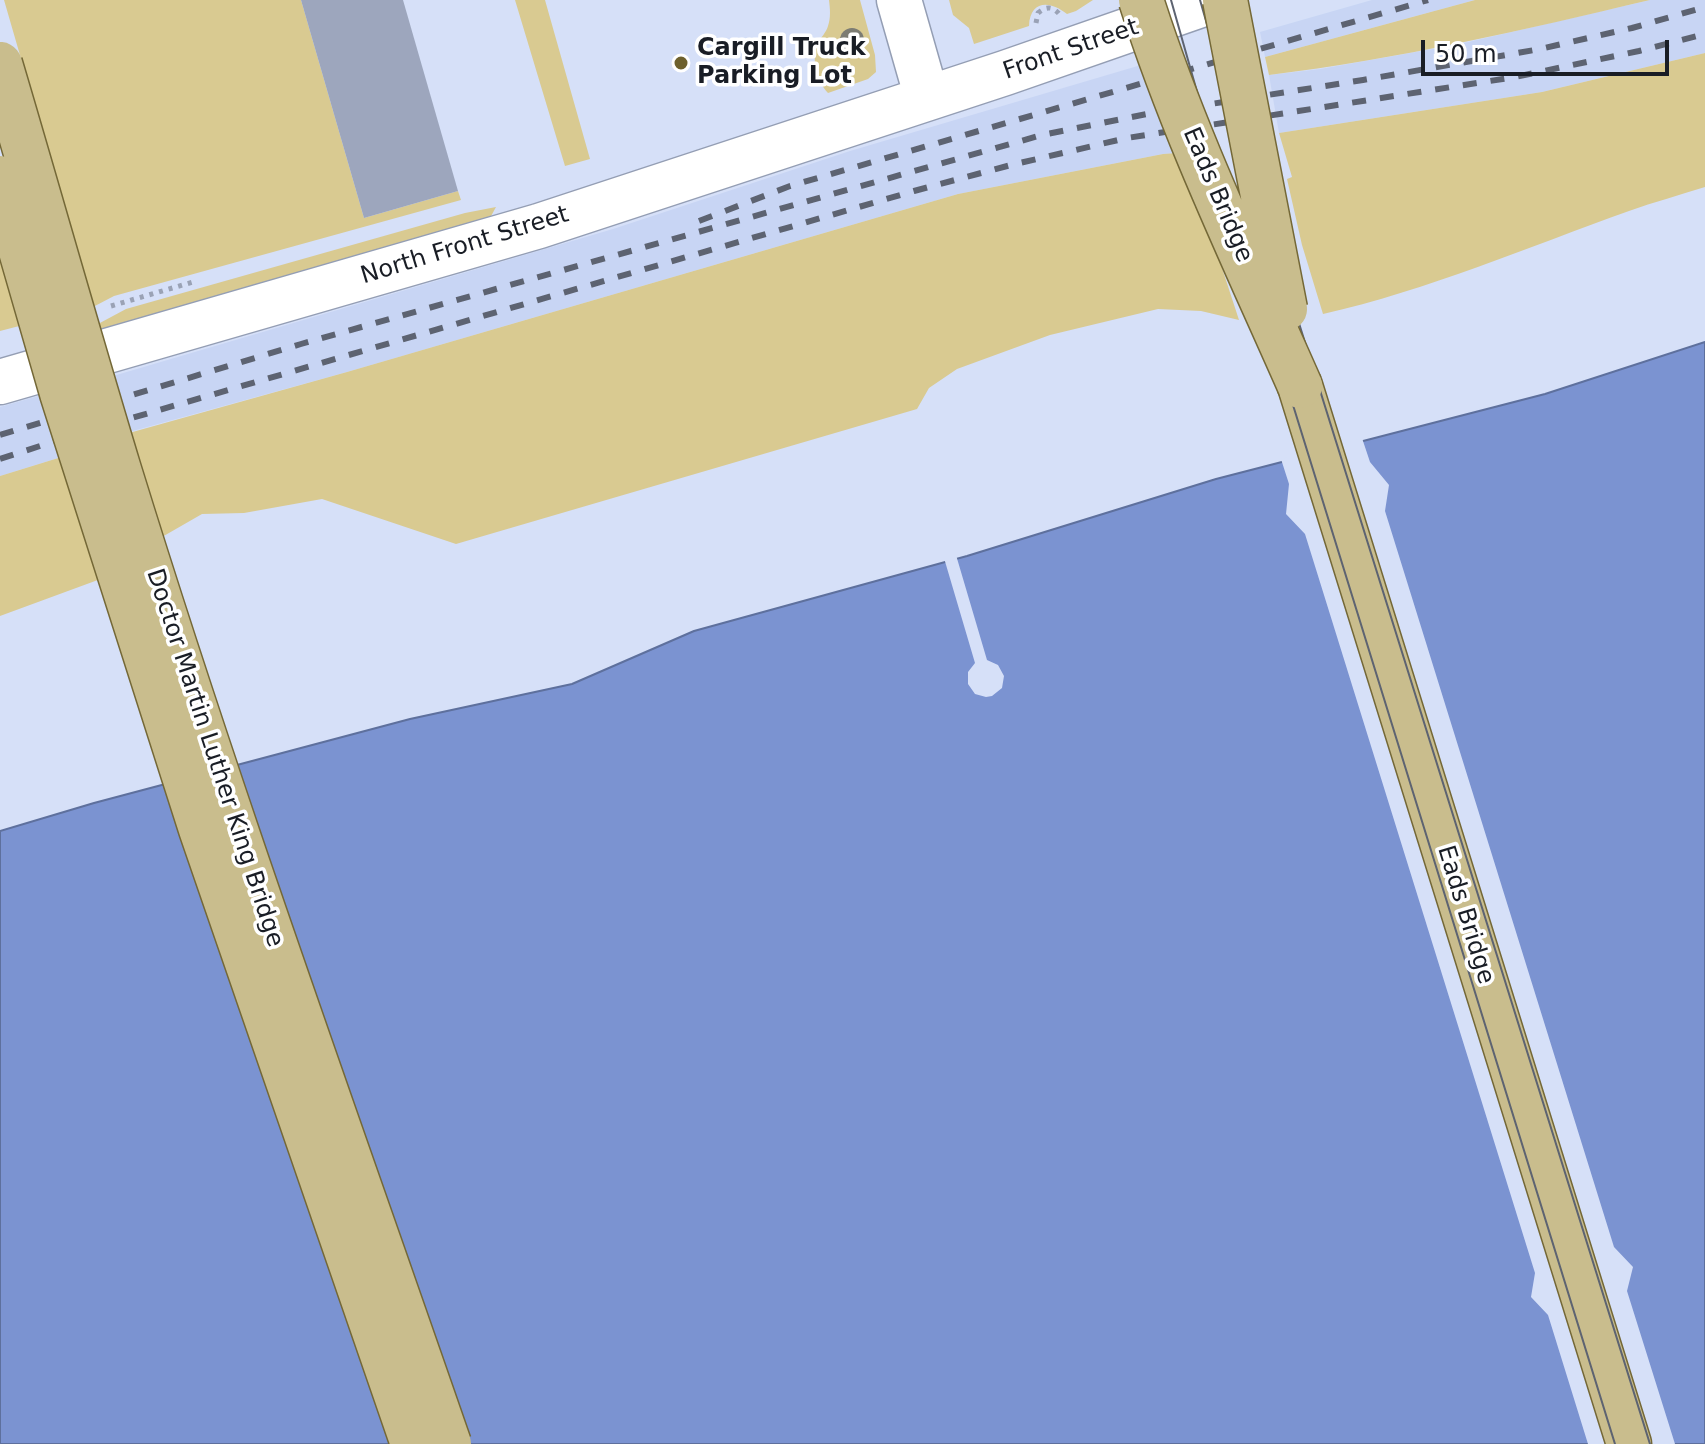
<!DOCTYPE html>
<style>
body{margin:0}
#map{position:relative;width:1705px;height:1444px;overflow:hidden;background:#d6e0f8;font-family:"DejaVu Sans",sans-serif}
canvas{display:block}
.scale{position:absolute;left:1421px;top:40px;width:248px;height:36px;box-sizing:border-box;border:4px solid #191d25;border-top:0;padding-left:10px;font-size:24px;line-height:28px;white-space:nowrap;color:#191d25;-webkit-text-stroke:6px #fff;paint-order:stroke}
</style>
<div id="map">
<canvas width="1705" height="1444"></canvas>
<div class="scale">50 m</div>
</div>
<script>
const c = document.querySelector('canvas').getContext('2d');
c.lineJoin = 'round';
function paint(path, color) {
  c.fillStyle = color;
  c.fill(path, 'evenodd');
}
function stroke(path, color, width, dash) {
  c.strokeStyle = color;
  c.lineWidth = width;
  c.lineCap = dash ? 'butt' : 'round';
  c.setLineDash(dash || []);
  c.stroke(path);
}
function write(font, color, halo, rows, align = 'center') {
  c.font = font + ' "DejaVu Sans",sans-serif';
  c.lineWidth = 7;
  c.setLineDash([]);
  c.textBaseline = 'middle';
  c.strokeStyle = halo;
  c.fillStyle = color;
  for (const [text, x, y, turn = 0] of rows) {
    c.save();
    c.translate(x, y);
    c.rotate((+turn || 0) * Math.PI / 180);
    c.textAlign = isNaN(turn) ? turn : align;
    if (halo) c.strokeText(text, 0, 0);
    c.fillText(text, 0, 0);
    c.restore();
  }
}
paint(new Path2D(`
 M1372,0H1475L1265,57L1260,32Z
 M1650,0H1705V53L1542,92L1279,133L1269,75L1320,69L1455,45Z
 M1141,65L1177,153L1163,154L958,194L347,372L129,432L113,376L613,229L850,151Z
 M49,393L68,455L0,476V407Z`), '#c8d5f4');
paint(new Path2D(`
 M4,0H301L364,218L458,191L461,200L114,296L93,307Z
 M515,0H545L590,159L565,166Z
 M829,0H860L875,55L876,72L868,79L828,93C816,80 811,60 818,43C821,37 826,33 828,26C831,17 830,9 829,0Z
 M949,0H1093L1076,11L1067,14C1050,0 1030,0 1029,26L974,44L969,28L953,15Z
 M1475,0H1650C1523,30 1399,59 1269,75L1265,57Z
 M1705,53V187C1680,195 1654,202 1629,211C1528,247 1429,290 1323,314L1302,245L1287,179L1292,177L1279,133L1542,92Z
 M1177,153L1195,207L1198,206L1222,268L1239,320L1201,311L1158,309L1050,335L957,369L929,388L917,409L456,544L322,499L244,513L202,514L162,537L129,433L347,372L958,194L1163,154Z
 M496,207L490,218L100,330L98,324L126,309L465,213Z
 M0,229L27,324L0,331Z
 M68,455L106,577L0,616V476Z`), '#d9ca91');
const water = new Path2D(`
 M1705,342V1444H0V831L94,803L410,719L572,684L694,631L967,556L1216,479L1545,394Z`);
paint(water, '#7b93d1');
stroke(water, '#5e709d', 2);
paint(new Path2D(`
 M1362,438L1370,462L1389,485L1385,511L1614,1247L1633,1267L1627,1291L1675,1444H1588L1548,1315L1531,1297L1535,1273L1305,534L1286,514L1289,484L1281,459Z
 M956,555L987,660L998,665L1004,676L1002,688L992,696L986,697L975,694L968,684V672L975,663L944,558Z`), '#d6e0f8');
paint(new Path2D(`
 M301,0H403L458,191L364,218Z`), '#9da6bd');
const minor = new Path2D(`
 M899,0L927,98
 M0,382L539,226L1005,73L1215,0`);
const major = new Path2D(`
 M1300,386L1629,1444`);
stroke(minor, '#949eb4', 47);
stroke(major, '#746837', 47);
stroke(new Path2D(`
 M1036,23L1038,13C1046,6 1053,6 1060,15
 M111,306L193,282`), '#9aa2b5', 5, [4, 6]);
stroke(minor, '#fff', 44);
stroke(major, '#c9bd8d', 44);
stroke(new Path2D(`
 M1171,0L1209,134L1615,1444
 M1200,0L1225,87L1650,1444`), '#5d6371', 2);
stroke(new Path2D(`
 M699,221L790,186L1428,0
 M0,435L301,344L1042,135L1147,114L1363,80L1540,49L1632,28L1705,7
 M0,459L80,433L914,191L1011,165L1127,138L1515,77L1639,51L1705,34`), '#5d6371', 6, [14, 14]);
const majorBridge = new Path2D(`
 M1141,0C1183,132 1244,259 1300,386
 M1225,0L1285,309
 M0,64C40,199 78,335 119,470C220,798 337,1120 449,1444
 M0,178L62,393L201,829L413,1444`);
stroke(majorBridge, '#746837', 47, []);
stroke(majorBridge, '#c9bd8d', 44);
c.fillStyle = '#7c7c73';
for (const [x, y] of [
 [852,40]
]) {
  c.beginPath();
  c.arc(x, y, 12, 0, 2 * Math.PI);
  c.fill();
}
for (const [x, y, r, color] of [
 [681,63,8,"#6d602d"]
]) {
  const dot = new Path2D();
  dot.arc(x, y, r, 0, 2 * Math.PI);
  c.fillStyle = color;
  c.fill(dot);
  stroke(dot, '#fff', 3);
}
write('bold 24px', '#191d25', '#fff', [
 ["Cargill Truck",697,49],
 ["Parking Lot",697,77]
], 'left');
write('24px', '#191d25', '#fff', [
 ["Front Street",1071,50,-19],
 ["Eads Bridge",1217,195,67],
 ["North Front Street",465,246,-17],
 ["Doctor Martin Luther King Bridge",214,758,72],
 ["Eads Bridge",1465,915,73]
]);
</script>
